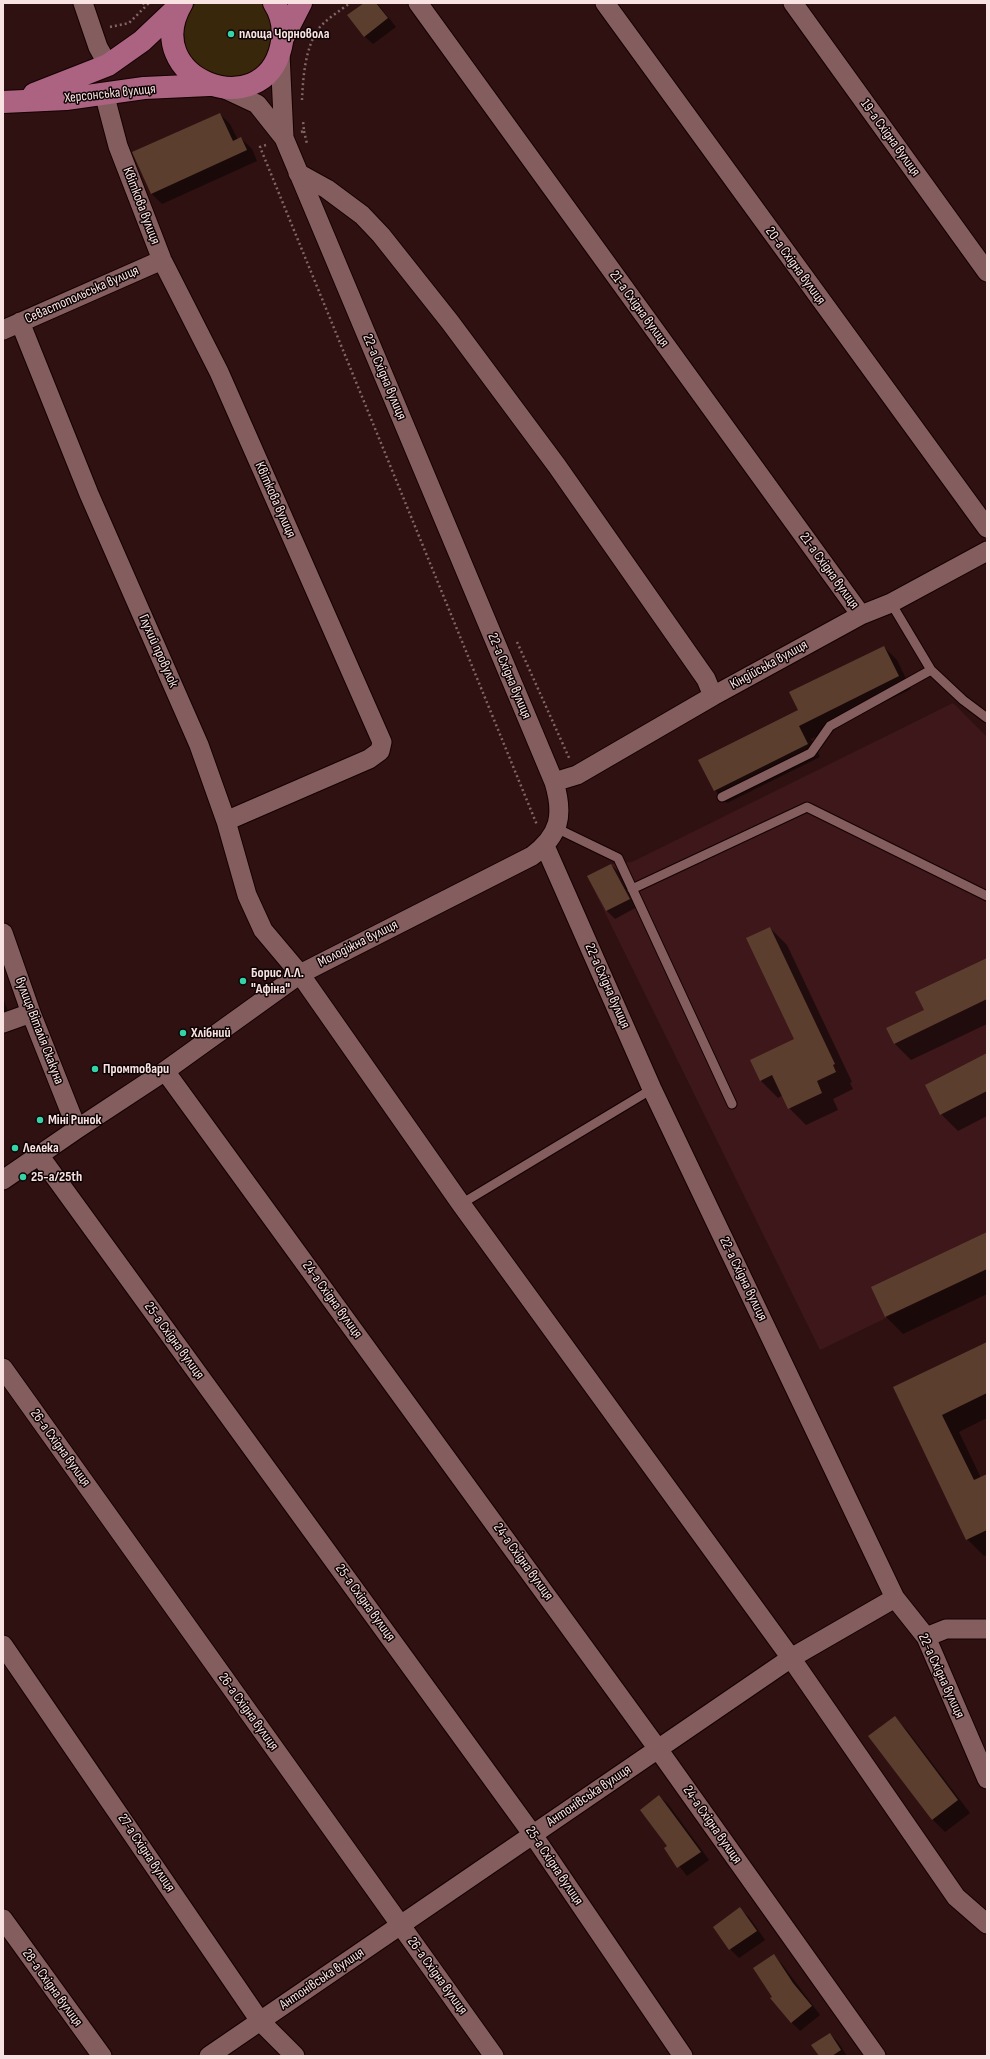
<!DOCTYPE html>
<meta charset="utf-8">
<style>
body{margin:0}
#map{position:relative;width:990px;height:2059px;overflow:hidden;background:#2f1112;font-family:"Sofia Sans Condensed",sans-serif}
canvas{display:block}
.frame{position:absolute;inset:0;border:4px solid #f9e3e2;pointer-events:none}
</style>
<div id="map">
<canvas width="990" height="2059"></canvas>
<div class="frame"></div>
</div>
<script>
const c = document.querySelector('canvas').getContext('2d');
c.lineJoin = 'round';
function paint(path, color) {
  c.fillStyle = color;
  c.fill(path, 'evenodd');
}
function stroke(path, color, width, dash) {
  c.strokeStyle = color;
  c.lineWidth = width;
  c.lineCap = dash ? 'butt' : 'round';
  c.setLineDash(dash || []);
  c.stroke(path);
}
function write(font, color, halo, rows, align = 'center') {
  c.font = font + ' "Sofia Sans Condensed",sans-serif';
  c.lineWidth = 3;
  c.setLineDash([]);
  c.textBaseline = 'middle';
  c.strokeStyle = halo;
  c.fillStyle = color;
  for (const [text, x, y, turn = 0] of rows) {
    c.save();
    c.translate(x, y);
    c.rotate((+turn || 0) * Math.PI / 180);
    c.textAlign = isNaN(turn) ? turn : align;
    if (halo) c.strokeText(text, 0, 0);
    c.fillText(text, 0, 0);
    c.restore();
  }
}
paint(new Path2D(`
 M953,703L987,737V1269L820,1350L587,876L611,864L632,862Z`), '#3d1719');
paint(new Path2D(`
 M196,3H265L276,27L271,56L249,76L219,78L193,62L186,48L184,33L187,17Z`), '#38270a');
paint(new Path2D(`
 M365,3H377L396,27L373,44L364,36Z
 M220,114L230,124L238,140L241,138L252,149L257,161L162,204L151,193Z
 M884,647L897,660L911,689L811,739L820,757L727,803L715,790L800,711Z
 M611,865L620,873L637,907L615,919L607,911Z
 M770,928L787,945L852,1082L850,1083L853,1089L833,1099L838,1110L806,1125L789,1108L783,1095L778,1098L761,1081L795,1040Z
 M987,959V1024L911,1060L895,1044L888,1028L925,1011Z
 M3,998L13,1025L3,1029Z
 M987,1054V1116L958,1131L941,1114Z
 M987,1234V1294L903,1334L886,1317L873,1288Z
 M987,1343V1418L959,1432L981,1478L987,1475V1555L984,1556L967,1539L894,1387Z
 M894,1717L907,1730L970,1813L945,1832L932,1819Z
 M659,1796L668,1804L709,1860L687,1876L665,1848L668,1846Z
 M740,1909L749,1917L765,1940L739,1958L730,1949L714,1927Z
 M774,1956L782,1964L820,2015L800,2031L792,2023L773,1997Z
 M830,2034L838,2042L847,2056H820Z`), '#0007');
paint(new Path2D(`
 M364,3H376L388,18L364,37L347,15Z
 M220,113L233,141L241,137L247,150L151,194L132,152Z
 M884,646L899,676L799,726L808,744L714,791L698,760L798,710L789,692Z
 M611,864L630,899L606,911L587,876Z
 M770,927L835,1064L833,1065L836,1072L817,1081L822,1093L788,1109L772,1075L760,1081L750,1060L794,1039L746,938Z
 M987,958V999L894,1044L886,1028L924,1010L915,992Z
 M987,1053V1091L940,1115L925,1085Z
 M987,1232V1269L885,1317L871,1287Z
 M987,1342V1393L942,1415L974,1480L987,1474V1530L966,1540L893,1387Z
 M895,1716L958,1800L932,1820L868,1736Z
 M659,1795L701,1852L677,1868L664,1848L667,1846L640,1810Z
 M740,1907L757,1931L729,1950L713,1927Z
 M774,1954L793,1983L812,2006L791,2023L770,1998L772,1997L753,1968Z
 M830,2033L841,2050L832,2056H819L811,2045Z`), '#5c3e2e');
const lane = new Path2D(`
 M891,603L931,670L963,700L987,718
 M722,797L811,753L830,726L931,670
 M556,828L618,858L732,1104
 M632,889L807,807L987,896
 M461,1204L652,1089`);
const street = new Path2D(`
 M83,3L98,47L108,65
 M418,3L861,615
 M605,3L987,528
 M793,3L987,272
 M280,54L284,138
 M104,93L118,146L162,260L219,372L382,742L380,751L369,759L226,821
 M298,173L327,189L362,215L381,235L450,322L557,466L706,679L713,696
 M20,322L89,494L199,745L226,821L247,895L263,930L300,974L461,1204L791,1658L956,1897L987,1924
 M3,330L162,260
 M554,782L577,775L713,696L861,615L891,603L987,551
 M545,846L652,1089L895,1598L926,1637L987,1779
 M3,933L31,1013L77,1129
 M3,1023L31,1013
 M165,1071L658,1749L876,2056
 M39,1155L533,1835L683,2056
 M3,1180L77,1129L165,1071L300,974L532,856C560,835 564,815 554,782L284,138L257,104L225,89
 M3,1368L494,2056
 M926,1637L946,1629H987
 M3,1645L260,2021L295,2056
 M3,1919L102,2056
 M209,2056L791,1658L895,1598`);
const primary = new Path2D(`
 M182,3C137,79 263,126 281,47C285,31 283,17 274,3
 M284,36L301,3
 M34,94L108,65L142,41L180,5
 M3,102L66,99L144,88L209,85`);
stroke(lane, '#150002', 11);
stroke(street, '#150002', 21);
stroke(primary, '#150002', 24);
stroke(new Path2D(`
 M143,3L146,7
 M110,27L129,23L149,3
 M302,100C303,78 305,50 317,31C322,22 341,10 350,3
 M304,131L307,144
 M301,132L304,131L303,121
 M266,145L260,147L537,825
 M517,642L570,760`), '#806666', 2.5, [2, 3]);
stroke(lane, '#845e5e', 9);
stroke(street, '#845e5e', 19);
stroke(primary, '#ab6381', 22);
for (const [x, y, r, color] of [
 [231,34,4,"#34d4a8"],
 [243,981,4,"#34d4a8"],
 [183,1033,4,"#34d4a8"],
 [95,1069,4,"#34d4a8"],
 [40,1120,4,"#34d4a8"],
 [15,1148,4,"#34d4a8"],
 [23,1177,4,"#34d4a8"]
]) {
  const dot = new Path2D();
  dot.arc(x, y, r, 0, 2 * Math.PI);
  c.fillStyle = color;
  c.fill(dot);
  stroke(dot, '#0e0304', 1.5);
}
write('bold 14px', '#f9e3e2', '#0e0304', [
 ["площа Чорновола",239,34],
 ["Борис Л.Л.",251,973],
 ["\"Афіна\"",251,989],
 ["Хлібний",191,1033],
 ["Промтовари",103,1069],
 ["Міні Ринок",48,1120],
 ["Лелека",23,1148],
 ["25-а/25th",31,1177]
], 'left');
write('14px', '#f9e3e2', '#0e0304', [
 ["Херсонська вулиця",110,94,-6],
 ["19-а Східна вулиця",890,138,54],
 ["Квіткова вулиця",141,206,69],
 ["20-а Східна вулиця",795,266,54],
 ["Севастопольська вулиця",82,295,-24],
 ["21-а Східна вулиця",639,309,54],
 ["22-а Східна вулиця",384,377,67],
 ["Квіткова вулиця",275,500,66],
 ["21-а Східна вулиця",829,571,54],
 ["Глухий провулок",158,651,66],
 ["Кіндійська вулиця",769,665,-29],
 ["22-а Східна вулиця",509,676,67],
 ["Молодіжна вулиця",358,944,-27],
 ["22-а Східна вулиця",607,986,66],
 ["вулиця Віталія Скакуна",39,1031,69],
 ["22-а Східна вулиця",743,1279,64],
 ["24-а Східна вулиця",332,1300,54],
 ["25-а Східна вулиця",174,1341,54],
 ["26-а Східна вулиця",60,1448,54],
 ["24-а Східна вулиця",523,1562,54],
 ["25-а Східна вулиця",365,1603,54],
 ["22-а Східна вулиця",941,1676,65],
 ["26-а Східна вулиця",248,1712,54],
 ["Антонівська вулиця",589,1796,-34],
 ["24-а Східна вулиця",712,1825,55],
 ["27-а Східна вулиця",146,1853,56],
 ["25-а Східна вулиця",554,1866,56],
 ["26-а Східна вулиця",437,1976,54],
 ["Антонівська вулиця",322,1979,-34],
 ["28-а Східна вулиця",52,1988,54]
]);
</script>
